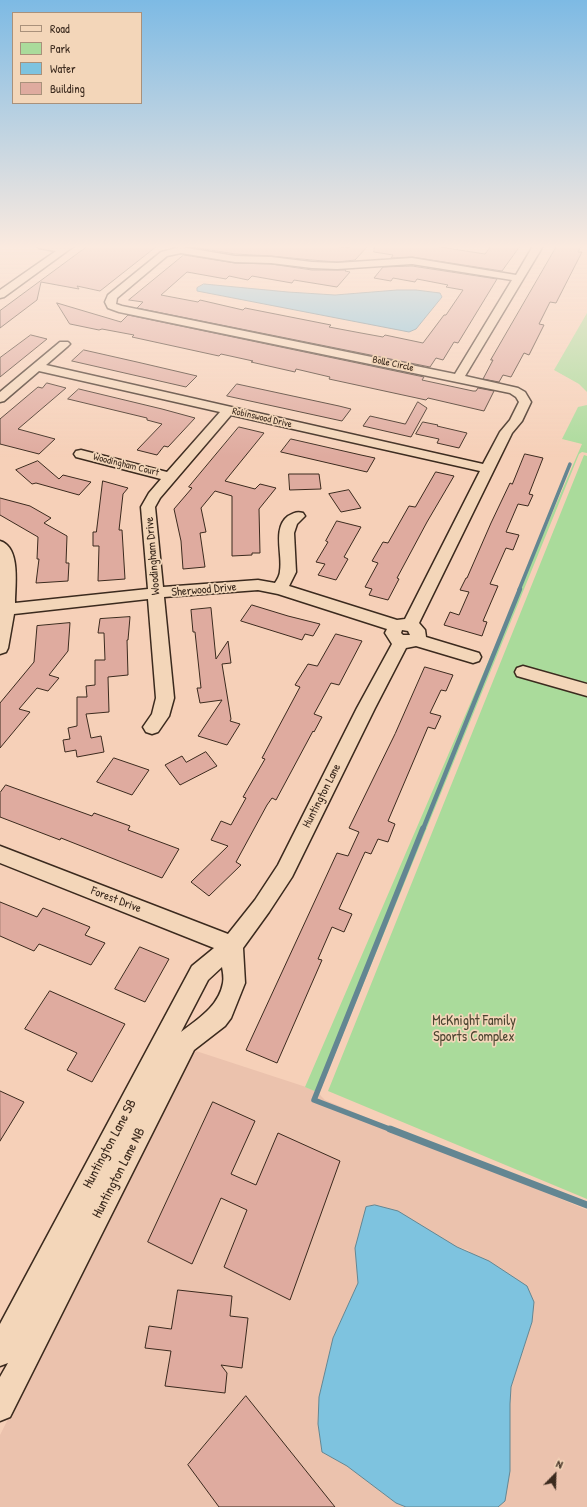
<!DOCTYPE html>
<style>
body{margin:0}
#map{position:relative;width:587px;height:1507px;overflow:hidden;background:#f6d0b8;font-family:"Patrick Hand",sans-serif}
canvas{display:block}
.legend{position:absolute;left:12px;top:12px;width:130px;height:92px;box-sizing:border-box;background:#f3d6b9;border:1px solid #a9917b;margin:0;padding:5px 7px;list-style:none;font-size:12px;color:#3b2a1e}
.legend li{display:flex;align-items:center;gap:8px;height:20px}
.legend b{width:20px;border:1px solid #a9917b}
.north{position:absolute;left:535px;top:1455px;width:40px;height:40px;-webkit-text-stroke:3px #f3d6b9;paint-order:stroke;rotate:23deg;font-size:11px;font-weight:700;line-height:16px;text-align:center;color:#3b2a1e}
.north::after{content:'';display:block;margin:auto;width:14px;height:18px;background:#3b2a1e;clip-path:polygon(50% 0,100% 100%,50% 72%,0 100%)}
</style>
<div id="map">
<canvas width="587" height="1507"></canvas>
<ul class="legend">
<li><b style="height:5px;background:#f3d6b9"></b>Road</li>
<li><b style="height:11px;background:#aadb9b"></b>Park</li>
<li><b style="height:11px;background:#7ec3df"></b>Water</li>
<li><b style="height:11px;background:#dfab9f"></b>Building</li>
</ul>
<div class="north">N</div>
</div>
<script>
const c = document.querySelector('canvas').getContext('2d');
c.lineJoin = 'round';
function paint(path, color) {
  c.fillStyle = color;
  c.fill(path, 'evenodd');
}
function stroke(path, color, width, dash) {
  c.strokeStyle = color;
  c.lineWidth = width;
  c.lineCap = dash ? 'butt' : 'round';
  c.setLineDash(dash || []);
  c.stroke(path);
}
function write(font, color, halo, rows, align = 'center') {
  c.font = font + ' "Patrick Hand",sans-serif';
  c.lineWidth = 3.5;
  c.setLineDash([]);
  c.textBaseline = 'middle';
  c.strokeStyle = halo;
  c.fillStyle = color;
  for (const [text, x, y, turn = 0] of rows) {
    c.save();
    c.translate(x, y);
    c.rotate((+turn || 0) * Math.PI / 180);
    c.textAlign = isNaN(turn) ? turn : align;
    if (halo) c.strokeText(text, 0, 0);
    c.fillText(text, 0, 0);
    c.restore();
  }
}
paint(new Path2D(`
 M193,1050L306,1087L319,1093L321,1096L325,1100L587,1210V1507H498L505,1501L510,1471V1404L511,1387L532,1322L468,1250L457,1247L355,1248L358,1283L333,1338L319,1397L318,1424L322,1452L347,1466L396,1503L406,1507H0V1435Z`), '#ebc2ad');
paint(new Path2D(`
 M587,313V392L579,384L554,370Z
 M587,405V453L582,452L579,454L319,1093L305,1087L582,444L562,439L578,407Z
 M584,455L587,456V1199L328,1091Z`), '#aadb9b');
const water = new Path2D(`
 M204,284L288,292L335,295L397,290H416L440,293L442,297L416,329L409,332L197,291V288Z
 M375,1205L398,1211L457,1247L489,1261L527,1286L534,1302L532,1322L511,1387L510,1404V1471L505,1501L498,1507H406L396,1503L347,1466L322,1452L318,1424L319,1397L333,1338L358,1283L355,1248L366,1207Z`);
paint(water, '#7ec3df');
stroke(water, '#638692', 1);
stroke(new Path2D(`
 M519,590L570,464`), '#638692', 3.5);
stroke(new Path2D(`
 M423,829L520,589`), '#638692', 4.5);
stroke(new Path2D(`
 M392,1130L314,1100L423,828`), '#638692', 5.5);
stroke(new Path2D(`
 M390,1129L587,1205`), '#638692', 7);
const building = new Path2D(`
 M88,246H157L100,291L77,286L79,289L41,282L37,300L0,328V311Z
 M195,246H333L348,248L351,246H368L355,260L337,262L312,260L271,256L235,254L192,247Z
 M375,246H434L485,254L491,246H520L502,271L412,257L391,258L393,255L374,252Z
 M557,246H581L578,252H582L556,303L550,302L539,324L544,325L529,355L524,353L511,377L503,375L499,382L483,379L493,360H491Z
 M184,255L235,263L271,264L312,270H346L345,271L350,272L337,287L294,280L292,283L252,276L248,280L229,276L226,279L187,272L161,295L198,302L200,300L243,310L245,308L331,325L329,327L361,333L383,337L385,335L423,343L444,315H446L463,290L446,287L448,285L417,279L415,282L393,278L391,281L374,278L383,267L412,266L497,279L458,343L454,342L443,360L436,358L430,367L137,308L143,302L129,300Z
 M57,303L121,322L128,315L424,377L422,380L473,391H476L478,388L494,391L484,411L428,398L426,400L329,379L330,377L296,369L295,372L251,362L253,361L221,354L219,356L132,337L134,335L102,329L99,330L70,324Z
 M31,335L47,339L0,377V358Z
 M84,350L137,362L197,376L186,387L72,361Z
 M47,383L66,388L18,429L55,439L39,454L0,444V419L38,387L42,388Z
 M237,384L339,406L351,409L342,421L227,396Z
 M79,389L162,409L195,418L168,447L164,446L157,455L137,450L162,424L147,420V418L68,399Z
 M418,402L427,408L411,437L363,426L370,416L405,424Z
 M423,422L438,425L437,426L467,433L459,448L437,443L439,439L416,434Z
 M239,427L264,433L225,481L255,489L260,484L276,488L259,509L260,553H252V555L232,556V496L215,491L201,508L206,532L200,533L205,567L183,569L181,541L174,509L192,488L189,487Z
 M291,439L361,455L375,458L367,472L281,452Z
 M525,454L543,458L529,494L533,495L528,506L518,504L506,532L519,535L513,550L506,548L490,584L498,586L483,621L487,622L482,636L444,625L450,612L459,615L469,592L460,590L466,578H467L491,523L510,483L512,484Z
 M38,461L59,479L63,475L91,482L79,495L36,483L32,484L16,470Z
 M436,472L454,476L427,522L397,578L399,579L388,600L369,595L372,589L365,587L378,563L372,561L383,542L388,543L409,506L415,507Z
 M289,474H319L321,489L290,490Z
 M103,481L128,488L123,494L119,530H122L125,579L98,581L99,546H93V532H96Z
 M349,490L361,508L341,512L329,494Z
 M0,498L30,506L51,518L44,523L67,536L66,563H69L68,581L36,583L39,559H37L38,537L0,515Z
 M337,521L361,527L344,557L348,559L336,580L318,575L325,564L316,562L328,542L326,541Z
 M252,605L288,616L320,624L313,636L305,634L302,640L241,621Z
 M211,608L216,659L228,641L231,663L222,664L231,719L230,721L240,724L227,745L198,736L222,700L200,703L197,688H201L195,632H193L191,610Z
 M130,617L128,640H127L128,675L108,677L109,712L86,714L91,738L101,736L104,752L77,757L76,750L65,752L63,740L70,739L68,728L77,726V697H87L86,686L95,685V660H105L104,633H98L100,619Z
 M70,623L68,651L49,675L59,678L48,691L37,688L19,709L30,712L0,748V703L34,662L37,626Z
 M336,634L362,641L339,685L331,683L314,714L322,717L314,732L313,731L276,800L272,798L267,805L236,862L241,865L209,896L191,882L228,846L211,840L221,821L231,825L246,798L243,797L265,759L262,758L300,687L295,685L308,664L317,666Z
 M425,667L453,675L446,691L441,690L430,713L441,716L435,729L428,727L388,821L395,824L388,842L378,839L371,854L365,852L339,909L352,914L344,932L332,927L318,959L322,960L277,1063L246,1050L337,853L348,856L359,832L349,828L395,734Z
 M206,752L217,766L180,785L165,765L182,756L186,762Z
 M114,758L149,770L132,795L97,782Z
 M6,785L92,816L94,813L130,826L128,830L179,849L162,878L61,838L60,840L0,817V793Z
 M0,902L37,917L43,908L68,918L90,927L85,935L105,943L91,965L39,944L34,951L0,936Z
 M140,947L169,959L145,1002L115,989Z
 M50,991L125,1024L92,1082L67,1070L77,1053L25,1029Z
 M0,1091L24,1102L0,1141Z
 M213,1102L255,1121L231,1174L256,1185L278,1133L340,1161L290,1300L224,1267L247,1210L221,1198L192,1264L148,1242Z
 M178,1290L232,1296L230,1316L248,1318L242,1368L221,1365L227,1373L225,1393L165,1386L171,1351L145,1348L149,1326L171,1329Z
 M246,1396L335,1507H219L188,1465Z`);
paint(building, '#dfab9f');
stroke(building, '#3b2a1e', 1);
const minor = new Path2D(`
 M37,246H74L4,297L0,298V290L56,251L39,248Z
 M533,246H543L465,376L518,388L525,392L531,402L522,421L512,433L419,623L425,630L426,637L479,653L481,657L479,661L473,663L416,646L406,648L375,708L292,877L269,912L243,948L245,983L231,1018L225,1026L194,1050L10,1417L0,1421V1377L8,1363L0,1366V1324L192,966L214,948L0,863V846L228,934L255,900L278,865L357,708L392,644L385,633L387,629L278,594L258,590L164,597L174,698L169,716L158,732L152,734L146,732L143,727L152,714L156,698L148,599L14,614L8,648L6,652L0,654V541C21,547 15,586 15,603L148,589L141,507L149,493L161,479L76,457L74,454L76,451L81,450L167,472L220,412L39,371L4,401L0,402V392L60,342H68L70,344L68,346L46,365L483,464L500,432L510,420L519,402L516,397L510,393L119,312L108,308L105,302L108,295L161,252L181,247L235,256L271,257L312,262L337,263L412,258L516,275ZM181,253L235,262L271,263L312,268L337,269L412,264L512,280L455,374L122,306L116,304L117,298L167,256ZM231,415L480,471L405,619L397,620L289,586L296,572L294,533L297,524L305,516L303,513C297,511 294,513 288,516C272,528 283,555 280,571C280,575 277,580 275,583L258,580L163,587L155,507L160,498ZM402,630L408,631L410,635H403L401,633ZM222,967C223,972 224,978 223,983C219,1006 198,1019 181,1032L208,980Z
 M523,666L587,684V696L517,676L515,672L517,668Z`);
stroke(minor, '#3b2a1e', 3);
paint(minor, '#f3d6b9');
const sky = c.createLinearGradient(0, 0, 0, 457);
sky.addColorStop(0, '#7dbae4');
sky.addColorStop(0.54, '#fbeadf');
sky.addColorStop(1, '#fbeadf00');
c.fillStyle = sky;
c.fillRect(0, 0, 587, 457);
write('10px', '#3b2a1e', '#f3d6b9', [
 ["Bolle Circle",393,364,12],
 ["Robinswood Drive",262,418,13],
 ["Woodingham Court",126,465,14]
]);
write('12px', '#3b2a1e', '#f3d6b9', [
 ["Woodingham Drive",153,556,-95],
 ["Sherwood Drive",204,590,-5],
 ["Huntington Lane",322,796,-63],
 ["Forest Drive",116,900,21]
]);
write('14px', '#4c4531', '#f3d6b9', [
 ["McKnight Family",474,1021],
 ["Sports Complex",474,1037]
]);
write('14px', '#3b2a1e', '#f3d6b9', [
 ["Huntington Lane SB",110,1144,-62],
 ["Huntington Lane NB",119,1173,-63]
]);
</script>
